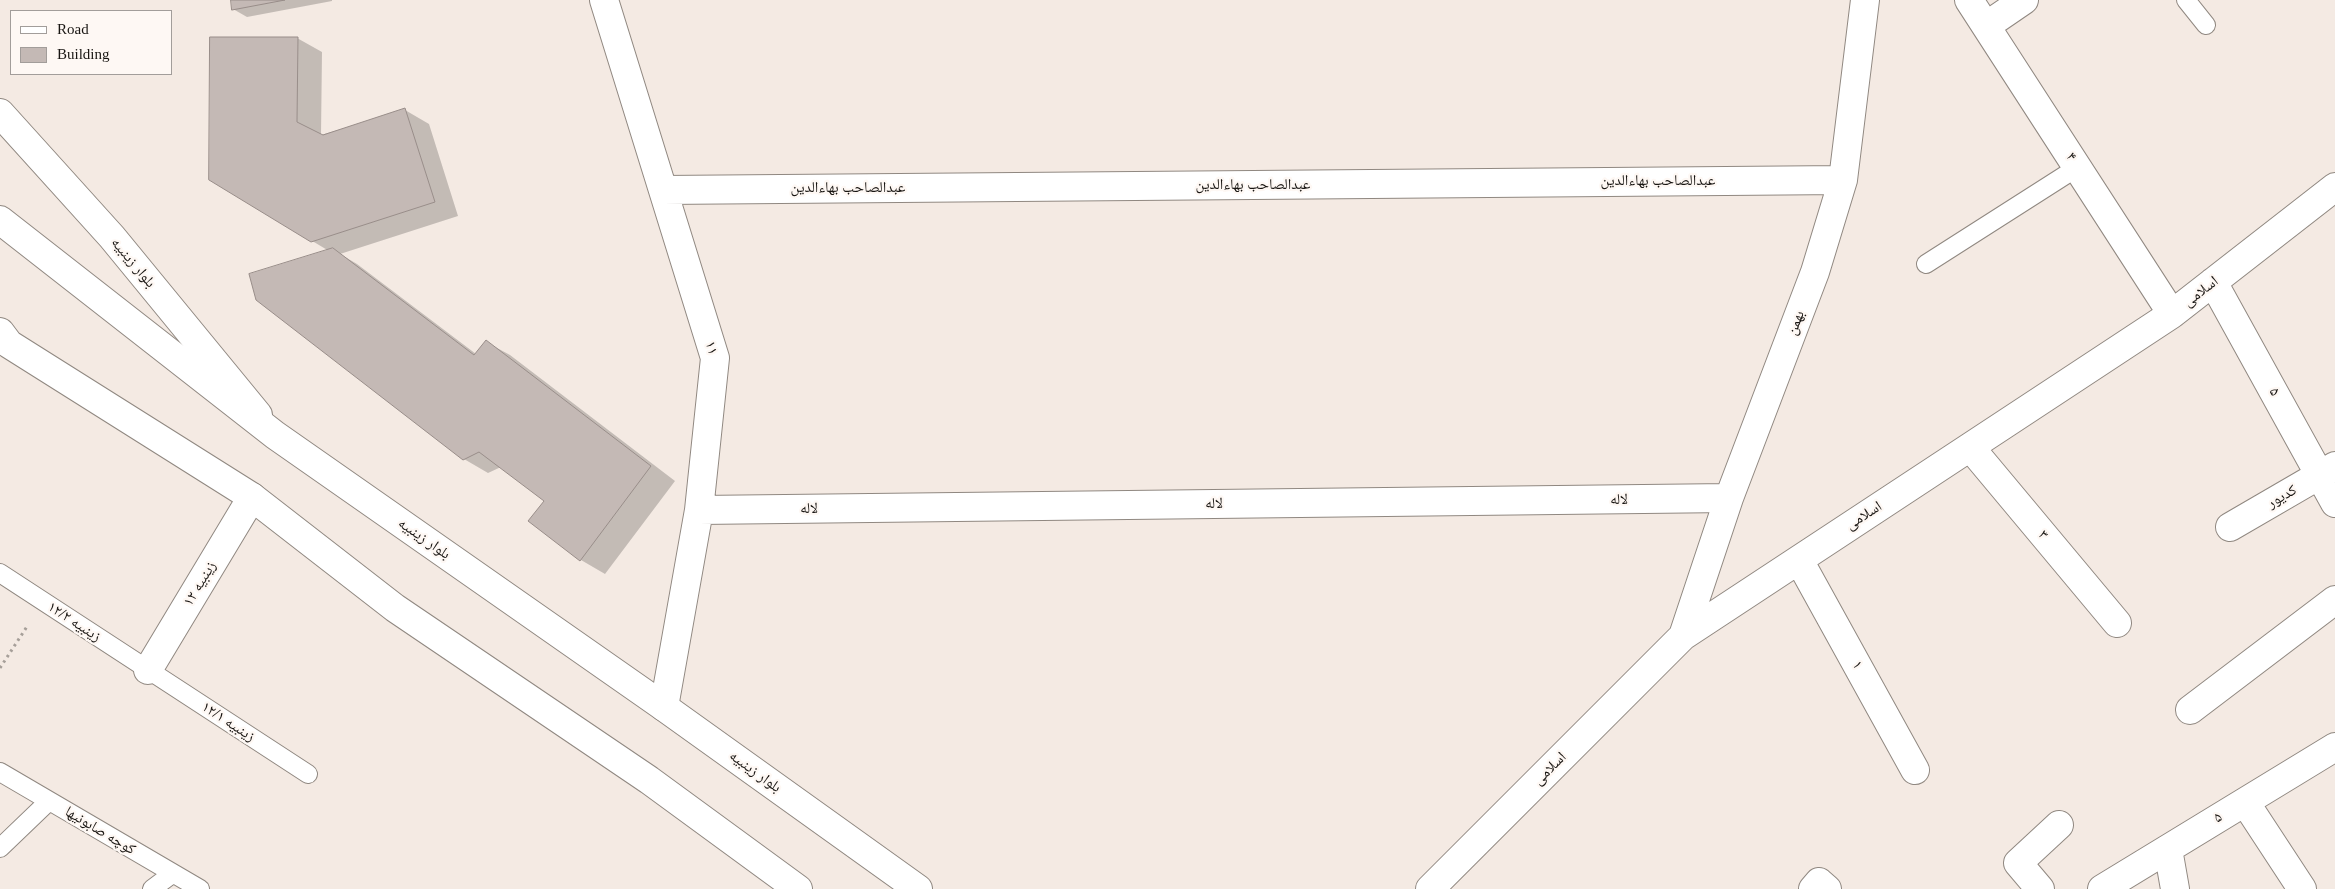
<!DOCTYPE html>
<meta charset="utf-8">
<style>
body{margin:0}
#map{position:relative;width:2335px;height:889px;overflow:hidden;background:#f4eae3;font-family:"Times New Roman",serif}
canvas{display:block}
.legend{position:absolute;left:10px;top:10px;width:162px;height:65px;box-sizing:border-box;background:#fef8f4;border:1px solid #a29d9a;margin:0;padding:6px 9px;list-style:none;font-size:15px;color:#181512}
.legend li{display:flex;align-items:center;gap:10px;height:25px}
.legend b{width:25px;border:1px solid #a29d9a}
</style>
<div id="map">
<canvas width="2335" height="889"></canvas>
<ul class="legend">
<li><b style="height:6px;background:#fff"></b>Road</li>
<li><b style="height:14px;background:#c4b9b5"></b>Building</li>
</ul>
</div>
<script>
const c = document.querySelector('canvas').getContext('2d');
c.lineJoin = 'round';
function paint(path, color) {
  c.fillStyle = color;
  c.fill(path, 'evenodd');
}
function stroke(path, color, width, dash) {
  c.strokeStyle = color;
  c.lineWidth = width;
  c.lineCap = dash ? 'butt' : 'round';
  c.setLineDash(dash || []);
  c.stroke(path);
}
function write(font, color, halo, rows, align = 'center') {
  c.font = font + ' "Times New Roman","Noto Naskh Arabic",serif';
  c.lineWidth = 4.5;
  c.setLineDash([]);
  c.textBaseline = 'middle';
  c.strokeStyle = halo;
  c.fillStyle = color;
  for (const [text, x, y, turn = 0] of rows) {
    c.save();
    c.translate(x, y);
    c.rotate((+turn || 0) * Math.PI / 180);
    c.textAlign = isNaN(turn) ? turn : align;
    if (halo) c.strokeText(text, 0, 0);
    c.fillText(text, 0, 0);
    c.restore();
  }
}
paint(new Path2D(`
 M232,0H332V1L247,17L233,9Z
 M297,38L322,52L321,135L405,110L429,124L458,216L340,254L357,264L476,354L486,342L510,355L675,481L605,574L581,560L545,501L501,467L488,473L464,459L329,251L210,180Z`), '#0003');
const building = new Path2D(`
 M231,0H285L232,10Z
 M210,37H298L297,122L323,135L405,108L435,202L311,242L209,180Z
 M333,248L474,355L486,340L651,466L580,561L528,521L544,501L479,452L463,460L256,300L249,274Z`);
paint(building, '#c4b9b5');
stroke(building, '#988d89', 1);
const service = new Path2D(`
 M2186,0L2206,25
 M1926,264L2078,167
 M0,573L308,774
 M0,772L200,889
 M0,848L49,801
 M152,889L172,874`);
const minor = new Path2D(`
 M604,0L715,358L699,510L664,707
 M1969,0L2172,314
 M1986,26L2024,0
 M663,190L1843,180
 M2213,282L2335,503
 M1970,447L2117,623
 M699,510L1729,498
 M2230,527L2335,466
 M1799,560L1915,770
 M1683,636L1729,498L1815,272L1843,180L1865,0
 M148,670L252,497
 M2190,710L2335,600
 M2245,802L2302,889
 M2168,849L2175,889
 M1430,889L1683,636L2172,314L2335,187
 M1813,889L1819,882L1827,889
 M2040,889L2018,863L2059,825
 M2102,889L2335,747`);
const secondary = new Path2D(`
 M0,113L112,237L258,415`);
const primary = new Path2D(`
 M0,220L275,435L664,707L918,889
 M0,332L9,344L252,497L395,608L649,780L798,889`);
stroke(service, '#908881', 20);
stroke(minor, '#908881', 30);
stroke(secondary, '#908881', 30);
stroke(primary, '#908881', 30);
stroke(new Path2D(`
 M0,668L28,625`), '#a69f99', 3, [2.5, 4]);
stroke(service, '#fff', 18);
stroke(minor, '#fff', 28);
stroke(secondary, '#fff', 28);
stroke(primary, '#fff', 28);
write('15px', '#181512', '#fef8f4', [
 ["۴",2071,157,57],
 ["عبدالصاحب بهاءالدین",1658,181],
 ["عبدالصاحب بهاءالدین",1253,185],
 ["عبدالصاحب بهاءالدین",848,188],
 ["بلوار زینبیه",133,263,50],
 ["اسلامی",2201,292,-38],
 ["بهمن",1796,323,-69],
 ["۱۱",711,348,75],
 ["۵",2274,392,61],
 ["کدیور",2282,497,-30],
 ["لاله",1619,500,-1],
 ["لاله",1214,504,-1],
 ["لاله",809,509,-1],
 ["اسلامی",1864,516,-33],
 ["۳",2043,535,50],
 ["بلوار زینبیه",424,539,35],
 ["زینبیه ۱۲",200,584,-59],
 ["زینبیه ۱۲/۲",74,622,33],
 ["۱",1857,665,61],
 ["زینبیه ۱۲/۱",228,722,33],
 ["اسلامی",1550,769,-45],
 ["بلوار زینبیه",755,772,36],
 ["۵",2218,818,-31],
 ["کوچه صابونیها",100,831,31]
]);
</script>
